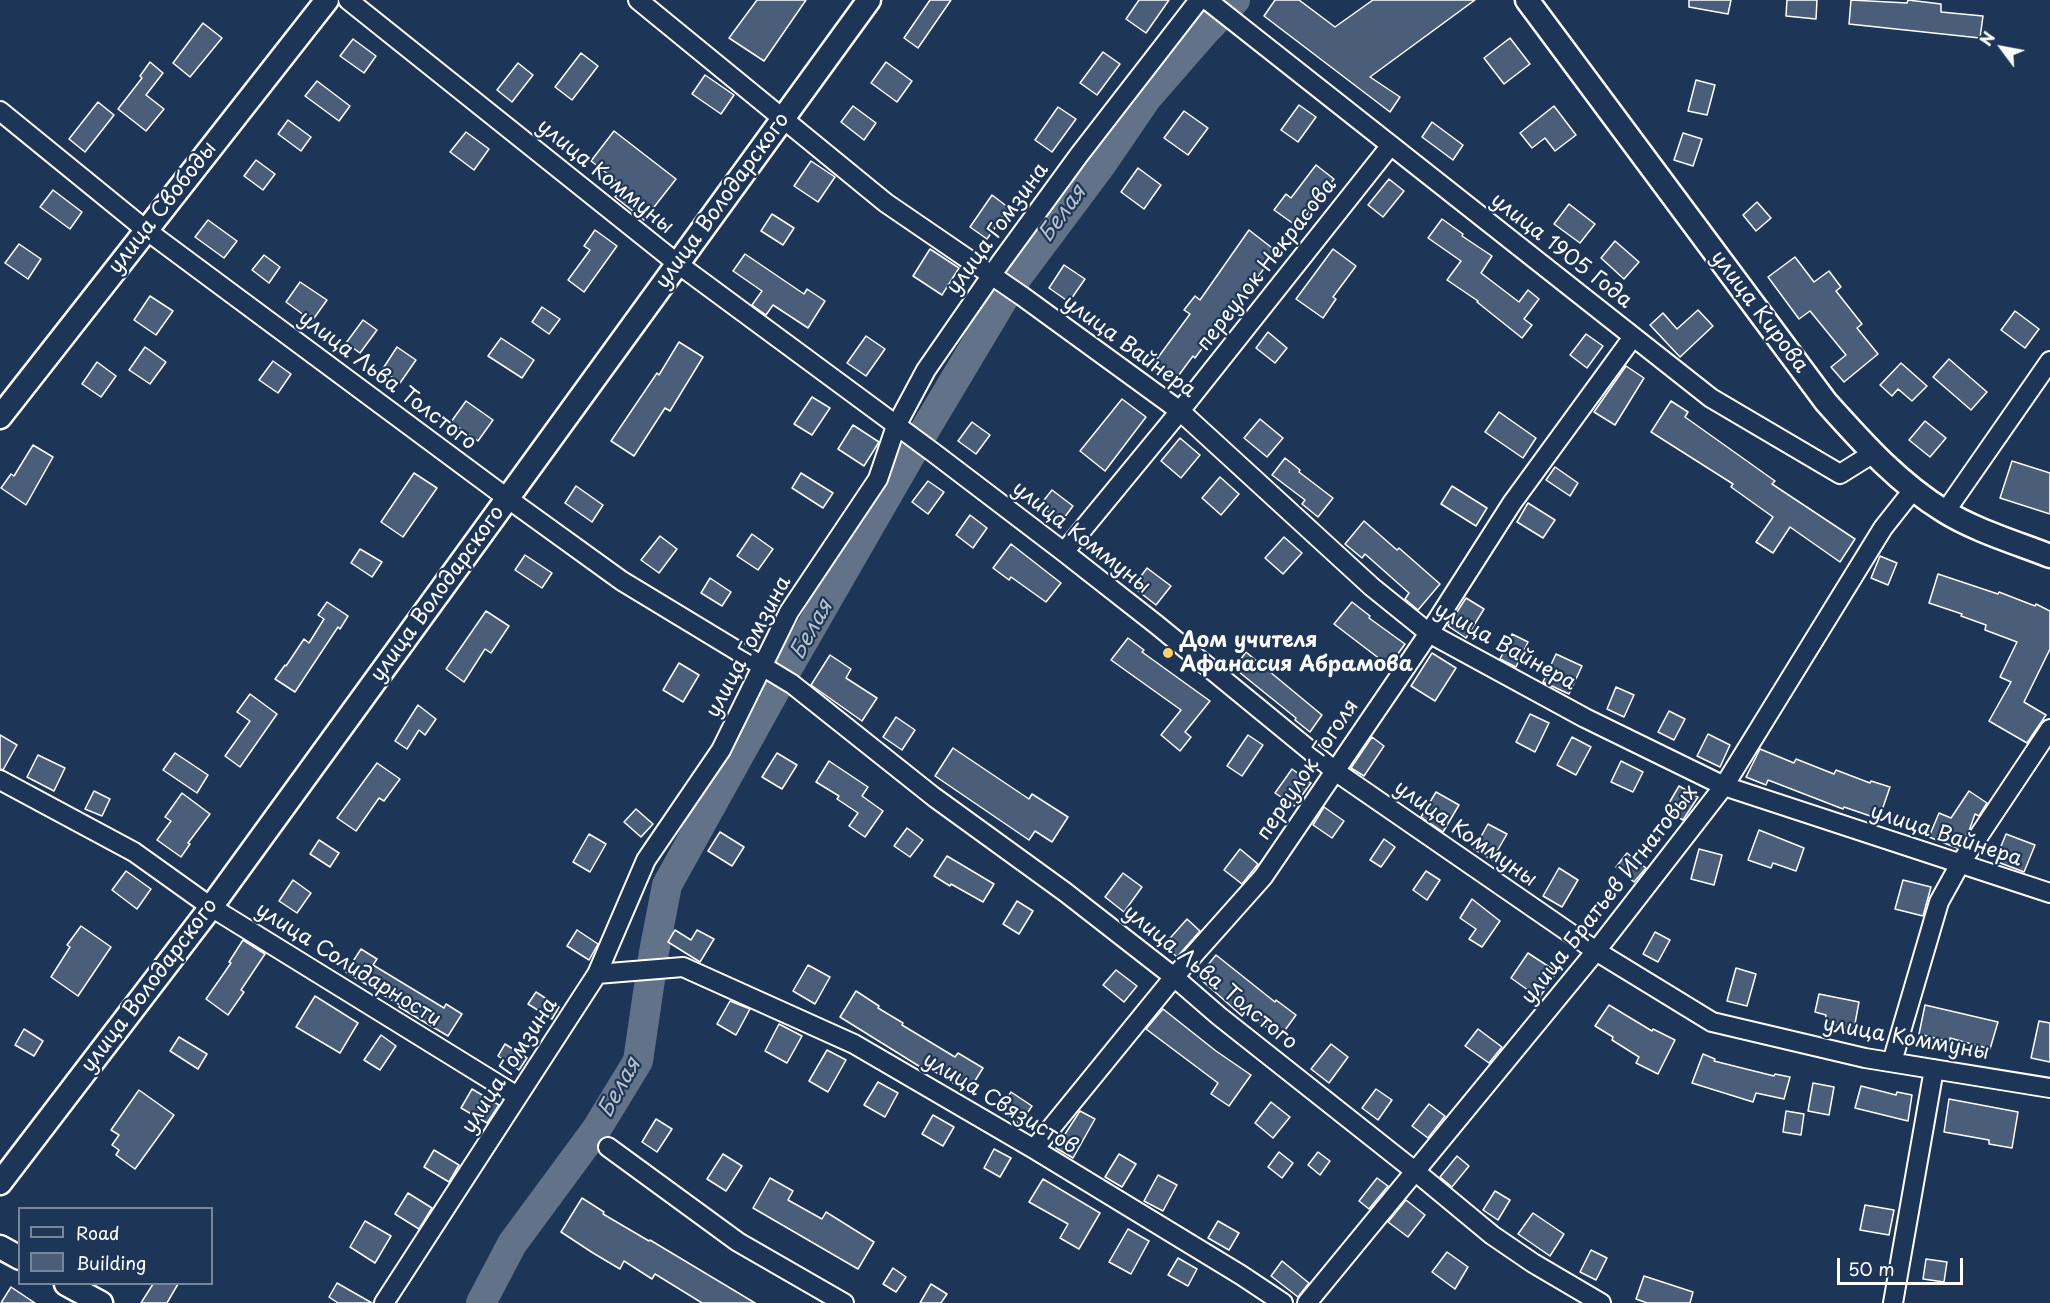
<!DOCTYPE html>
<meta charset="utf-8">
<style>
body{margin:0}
#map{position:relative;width:2050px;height:1303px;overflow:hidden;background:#1d3557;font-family:"Playpen Sans",sans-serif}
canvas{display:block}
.legend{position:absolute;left:18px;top:1207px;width:195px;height:78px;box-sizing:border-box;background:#1d3557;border:2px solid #77869a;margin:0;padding:8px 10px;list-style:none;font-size:18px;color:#fff}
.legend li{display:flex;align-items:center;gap:12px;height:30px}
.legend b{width:30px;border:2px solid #77869a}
.north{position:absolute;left:1972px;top:18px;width:60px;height:60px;-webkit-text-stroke:4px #1d3557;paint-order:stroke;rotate:302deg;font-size:16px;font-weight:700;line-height:24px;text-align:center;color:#fff}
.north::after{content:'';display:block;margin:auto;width:21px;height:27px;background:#fff;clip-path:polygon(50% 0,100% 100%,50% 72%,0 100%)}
.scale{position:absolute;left:1837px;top:1258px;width:126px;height:27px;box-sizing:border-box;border:3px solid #fff;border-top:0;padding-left:8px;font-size:18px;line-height:21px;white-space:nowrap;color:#fff;-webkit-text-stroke:4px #1d3557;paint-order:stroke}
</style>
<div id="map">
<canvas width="2050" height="1303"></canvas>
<ul class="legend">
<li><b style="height:8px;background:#1d3557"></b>Road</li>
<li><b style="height:16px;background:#4a5d79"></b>Building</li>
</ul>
<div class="north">N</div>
<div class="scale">50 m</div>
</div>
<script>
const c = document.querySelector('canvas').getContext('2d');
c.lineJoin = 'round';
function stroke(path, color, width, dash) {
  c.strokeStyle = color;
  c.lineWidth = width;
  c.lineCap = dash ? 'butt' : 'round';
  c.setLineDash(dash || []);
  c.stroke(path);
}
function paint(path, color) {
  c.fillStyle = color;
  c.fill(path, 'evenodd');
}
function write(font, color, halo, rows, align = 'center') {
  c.font = font + ' "Playpen Sans",sans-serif';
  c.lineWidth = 4.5;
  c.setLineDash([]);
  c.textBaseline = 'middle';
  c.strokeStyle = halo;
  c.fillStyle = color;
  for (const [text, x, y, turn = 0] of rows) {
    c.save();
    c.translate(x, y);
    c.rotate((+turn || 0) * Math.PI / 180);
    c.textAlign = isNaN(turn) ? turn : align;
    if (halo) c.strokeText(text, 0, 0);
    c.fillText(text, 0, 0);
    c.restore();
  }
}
stroke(new Path2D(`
 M481,1303L512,1244L596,1130L638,1061L654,952L667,885L778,685L923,433L1012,284L1101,165L1146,99L1207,29L1235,0`), '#617289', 30);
const building = new Path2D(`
 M757,0H806L764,61L729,38Z
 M930,0H951L918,48L904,38Z
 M1139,0H1169L1146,33L1126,19Z
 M1275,0H1299L1335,27L1373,0H1475L1370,77L1400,97L1390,112L1264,16Z
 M1689,0H1731L1728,14L1689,7Z
 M1787,0H1817L1816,19L1786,16Z
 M1851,0L1907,3L1908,0L1941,4V12L1983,16L1980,38L1849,24Z
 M203,23L222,38L190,77L173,63Z
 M1510,38L1530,64L1504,84L1484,58Z
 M353,39L376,56L364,73L340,56Z
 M1103,52L1120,64L1097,95L1080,83Z
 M581,53L598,66L572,100L555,87Z
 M150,62L163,73L146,95L164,109L146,131L118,109L142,78L140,76Z
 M886,62L912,81L897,102L871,83Z
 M518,63L533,75L512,102L497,90Z
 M705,75L734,95L721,114L692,94Z
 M1696,80L1715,85L1707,115L1688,111Z
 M317,81L350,106L339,121L305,96Z
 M98,102L114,115L85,152L69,139Z
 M1299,105L1316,117L1298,142L1281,130Z
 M853,106L876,123L864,140L841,122Z
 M1554,106L1576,135L1555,151L1545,138L1532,148L1520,133Z
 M1058,107L1076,119L1052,152L1035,140Z
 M1184,111L1208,128L1188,155L1164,138Z
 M288,120L311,137L301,151L278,134Z
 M1432,122L1463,145L1453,160L1422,137Z
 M614,131L676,179L644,220L615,197L623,186L591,161Z
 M466,132L489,149L474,170L450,152Z
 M1683,133L1702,139L1693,166L1674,160Z
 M256,160L275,174L263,190L244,176Z
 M811,161L835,177L818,202L794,186Z
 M1316,165L1334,179L1308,211L1309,212L1298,227L1274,210L1286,194L1291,198Z
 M1138,168L1161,185L1144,209L1121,192Z
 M1389,179L1404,191L1383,217L1368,205Z
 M53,190L82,212L70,229L40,207Z
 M992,195L1009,208L987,239L970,227Z
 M1757,202L1771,218L1756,231L1743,215Z
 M1569,204L1595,224L1580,243L1554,224Z
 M772,214L794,228L783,245L761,231Z
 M1442,219L1463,234L1462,236L1492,256L1481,273L1519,302L1528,290L1539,299L1524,319L1532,325L1522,338L1477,302L1478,301L1447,280L1461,261L1428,238Z
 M208,220L237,241L224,258L195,237Z
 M595,230L617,246L584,292L568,280L590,250L584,246Z
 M1249,230L1276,251L1238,306L1235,304L1195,358L1193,356L1173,383L1151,367L1190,314L1184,310L1195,296L1200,300Z
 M1615,241L1639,262L1624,279L1601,258Z
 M19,244L41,259L28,279L5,263Z
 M930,249L959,268L942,295L913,276Z
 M1333,249L1356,266L1333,297L1336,299L1323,318L1296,299Z
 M745,254L804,294L807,289L825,301L808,328L773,305L766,315L752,305L762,291L733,271Z
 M264,255L280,267L269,283L252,270Z
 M1795,257L1814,282L1829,271L1841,287L1836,291L1862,324L1857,328L1878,354L1844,382L1831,367L1846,355L1810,311L1799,319L1768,277Z
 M1064,265L1085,279L1069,302L1049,288Z
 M300,282L327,300L312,321L286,302Z
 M150,296L173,311L156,335L134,320Z
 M542,307L560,319L549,334L532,322Z
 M1698,310L1713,326L1680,357L1650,325L1663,313L1677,329Z
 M2015,311L2039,329L2025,348L2001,330Z
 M363,320L377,330L360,353L346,343Z
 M1268,332L1287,348L1275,363L1256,348Z
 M1586,334L1603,346L1587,368L1570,355Z
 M866,336L885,349L866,376L847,363Z
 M501,338L534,360L522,378L488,356Z
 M679,342L703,357L670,411L665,408L634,456L611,441L657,373L659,375Z
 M145,347L166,362L150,384L129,370Z
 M397,347L416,360L400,383L382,370Z
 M1949,359L1987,392L1971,410L1933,377Z
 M273,361L291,374L278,393L259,380Z
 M97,362L116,376L101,397L82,384Z
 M1901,363L1927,386L1912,401L1898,389L1892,396L1880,385Z
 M1626,366L1644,378L1615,425L1594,412Z
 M812,397L830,408L812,435L794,424Z
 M1122,399L1146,417L1105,471L1080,451Z
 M466,401L493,420L478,441L451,422Z
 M1671,401L1688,412L1685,417L1775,481L1772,484L1855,539L1840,562L1790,527L1773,553L1756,542L1773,517L1731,487L1733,484L1651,432Z
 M1499,412L1536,438L1523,458L1485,432Z
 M1260,419L1283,438L1267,457L1244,438Z
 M1925,421L1946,438L1930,457L1909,440Z
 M972,422L990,435L976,454L958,441Z
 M853,425L879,442L864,466L838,449Z
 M1180,438L1200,455L1181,478L1161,461Z
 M33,445L53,457L26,505L1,488L11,474L14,476Z
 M1285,458L1300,470L1299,472L1333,498L1318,517L1302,504L1305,500L1272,475Z
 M2012,461L2050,473V514L2000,498Z
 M1555,467L1578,483L1570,496L1546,480Z
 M414,473L437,488L403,537L381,522Z
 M801,473L833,493L823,508L792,488Z
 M1220,477L1239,494L1221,515L1202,498Z
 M928,481L944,492L928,514L912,502Z
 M576,486L603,505L592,522L565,503Z
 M1452,486L1487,508L1476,526L1441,504Z
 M1052,490L1073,506L1061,522L1040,505Z
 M1528,503L1555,520L1543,538L1517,522Z
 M970,515L987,528L973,548L956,535Z
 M1364,521L1397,550L1399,548L1440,584L1418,610L1405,599L1409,593L1365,554L1362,558L1345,544Z
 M752,534L773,549L758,570L737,556Z
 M660,536L677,549L659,573L641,560Z
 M1284,537L1302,553L1283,574L1265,558Z
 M1011,544L1061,583L1046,602L1011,577L1009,580L993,568Z
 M360,549L382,562L372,577L351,563Z
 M525,555L552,573L542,588L515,570Z
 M1880,556L1897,563L1888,585L1871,578Z
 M1147,568L1171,586L1156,605L1133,587Z
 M1938,574L1998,594L1999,592L2035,606L2036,604L2050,611V649L2024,702L2046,715L2027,743L1989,721L2011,682L2000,677L2017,642L1985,630L1986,625L1961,616L1962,614L1929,603Z
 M710,578L731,592L722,606L701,593Z
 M1466,598L1484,609L1466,638L1448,626Z
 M327,602L348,616L340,629L338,627L295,692L275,679L285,665L286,666L304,639L309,643L324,619L318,615Z
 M1352,602L1370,616L1369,618L1405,644L1389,666L1334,624Z
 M486,611L509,626L491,653L485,649L464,682L446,669Z
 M1512,634L1528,642L1516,667L1500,659Z
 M1128,638L1144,650L1142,652L1210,701L1185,732L1191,737L1180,751L1161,735L1181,710L1111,660Z
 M1246,652L1322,715L1310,732L1295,720L1296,718L1234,668Z
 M1432,653L1456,668L1435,701L1411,686Z
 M1556,654L1582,666L1569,694L1543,682Z
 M830,655L851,669L846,678L877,698L862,721L811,685Z
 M679,663L699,675L683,702L663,690Z
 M1616,687L1634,695L1624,717L1607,709Z
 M250,694L277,714L240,767L225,756L250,721L237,712Z
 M418,705L436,719L425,735L419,730L407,749L395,741Z
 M1669,711L1685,719L1674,740L1658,732Z
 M1530,714L1549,723L1535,752L1516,742Z
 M896,717L915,730L902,750L883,737Z
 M1708,734L1730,745L1720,767L1697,756Z
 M0,735L17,745L3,770L0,769Z
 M1248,735L1263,745L1242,776L1227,766Z
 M1372,737L1384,746L1364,776L1351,768Z
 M1572,737L1591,747L1576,775L1557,765Z
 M953,748L1029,799L1032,794L1068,817L1052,842L1035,831L1029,840L935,776Z
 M1760,749L1794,763L1796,759L1834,774L1836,770L1870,783L1871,781L1890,787L1879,819L1844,807L1843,809L1768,780L1766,785L1746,777Z
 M175,753L208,775L197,793L163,770Z
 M777,753L797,765L782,789L762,777Z
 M38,755L65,768L54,791L27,777Z
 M829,761L868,787L862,796L883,811L865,837L849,826L858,813L837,799L839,796L816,782Z
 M1621,761L1643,772L1633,792L1611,782Z
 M377,763L400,779L384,801L379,798L356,831L337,818Z
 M1292,769L1311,783L1294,806L1275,793Z
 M1679,786L1698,797L1683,820L1665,810Z
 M94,791L110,799L102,816L85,809Z
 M1969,791L1987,803L1979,816L1975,814L1969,831L1957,848L1929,837L1939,813L1951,818Z
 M1436,792L1459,805L1443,832L1421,817Z
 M182,793L210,814L188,843L190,844L181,857L157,840L171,821L165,817Z
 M1324,807L1344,821L1332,838L1313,825Z
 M636,809L653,824L641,837L624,822Z
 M1488,824L1507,834L1492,860L1474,849Z
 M907,828L923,840L910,857L894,846Z
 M1759,830L1804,848L1796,871L1773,863L1771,868L1748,860Z
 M720,832L744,847L732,866L708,851Z
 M589,834L606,844L590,872L573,862Z
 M2006,834L2035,845L2024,872L1995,861Z
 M1384,839L1395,847L1381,867L1370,860Z
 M319,840L339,853L330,867L310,854Z
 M1240,849L1258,864L1242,884L1224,870Z
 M1699,849L1722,855L1714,885L1691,879Z
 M1627,853L1646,868L1634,882L1616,867Z
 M947,856L994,884L983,902L951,884L950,886L934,876Z
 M1559,868L1578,880L1562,907L1543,896Z
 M126,871L151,889L137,909L112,890Z
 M1426,871L1440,880L1427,900L1413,890Z
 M1123,873L1142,887L1124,912L1105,897Z
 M293,880L311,893L297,913L279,901Z
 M1903,880L1931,887L1923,916L1895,909Z
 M1472,899L1500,921L1482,947L1469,939L1476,929L1460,918Z
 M1017,901L1033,911L1019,934L1003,924Z
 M1187,919L1200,931L1177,957L1164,945Z
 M81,926L111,947L78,996L51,977L70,947L67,945Z
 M577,930L598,944L589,960L567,946Z
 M675,930L691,940L697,930L714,939L700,962L668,942Z
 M1655,932L1670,940L1658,962L1643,954Z
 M243,940L265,954L241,990L244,992L228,1015L206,999L231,963L229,962Z
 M361,949L377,959L373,965L444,1008L446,1004L462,1014L448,1036L399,1007L400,1005L346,972Z
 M1528,953L1557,972L1539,998L1511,978Z
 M1216,955L1275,1002L1276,1000L1296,1015L1280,1037L1245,1012L1242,1016L1198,977Z
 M808,965L830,977L815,1004L793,991Z
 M1736,968L1756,974L1747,1006L1727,1001Z
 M1116,970L1137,986L1124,1002L1103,985Z
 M856,991L879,1006L878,1008L903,1023L902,1025L955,1057L958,1053L983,1068L968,1092L924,1065L922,1068L840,1017Z
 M536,992L559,1007L552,1019L528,1004Z
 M1819,994L1859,1002L1854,1029L1825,1023L1826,1015L1815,1012Z
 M315,996L358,1023L340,1053L296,1027Z
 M730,1001L750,1009L736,1035L717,1024Z
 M1609,1005L1652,1031L1653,1029L1675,1040L1658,1074L1636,1063L1639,1057L1612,1040L1613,1037L1595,1026Z
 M1925,1005L1998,1022L1990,1049L1950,1038V1042L1919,1034Z
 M1163,1009L1216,1051L1251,1075L1229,1106L1211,1094L1218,1083L1146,1029Z
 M2039,1021L2050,1023V1062L2031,1058Z
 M779,1024L802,1036L787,1063L765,1051Z
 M24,1029L43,1041L34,1056L15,1045Z
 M1478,1029L1502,1047L1489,1063L1465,1046Z
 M381,1035L396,1046L380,1070L364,1060Z
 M179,1037L207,1054L198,1069L170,1051Z
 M505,1044L527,1058L519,1070L498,1056Z
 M1331,1044L1348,1057L1329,1083L1311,1069Z
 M827,1050L846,1060L828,1092L809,1081Z
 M1703,1054L1715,1059L1714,1061L1774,1076L1775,1074L1790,1077L1784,1099L1756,1093L1753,1102L1692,1083Z
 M878,1082L898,1093L885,1117L864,1105Z
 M1813,1083L1834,1087L1829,1115L1808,1111Z
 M1861,1086L1896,1095L1897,1092L1912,1095L1908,1121L1855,1108Z
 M472,1089L499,1105L487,1123L461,1108Z
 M1376,1089L1392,1100L1378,1120L1362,1108Z
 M139,1090L174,1115L135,1169L116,1155L119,1150L112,1145L119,1135L111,1130Z
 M1011,1092L1032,1106L1020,1124L999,1110Z
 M1949,1099L2018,1112L2012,1148L1989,1144V1140L1944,1132Z
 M1271,1102L1290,1117L1273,1138L1255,1123Z
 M1429,1104L1445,1116L1428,1138L1412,1126Z
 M1080,1111L1095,1119L1073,1158L1056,1148Z
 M1786,1111L1804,1114L1801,1135L1783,1132Z
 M933,1115L954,1127L943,1146L922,1134Z
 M656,1119L672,1129L657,1152L642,1142Z
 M994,1149L1011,1158L1000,1177L984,1168Z
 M434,1150L459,1165L449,1182L424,1167Z
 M1279,1152L1293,1163L1282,1178L1268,1167Z
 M1318,1152L1330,1161L1320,1175L1308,1165Z
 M723,1154L742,1166L726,1191L707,1179Z
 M1119,1154L1136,1164L1122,1187L1105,1177Z
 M1457,1156L1469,1166L1452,1187L1440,1177Z
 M1158,1175L1177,1185L1163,1211L1144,1201Z
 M770,1178L793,1191L788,1200L822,1219L826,1212L874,1242L858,1269L753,1208Z
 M1377,1178L1388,1186L1369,1209L1359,1201Z
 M1043,1179L1100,1213L1079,1249L1060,1238L1068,1224L1029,1202Z
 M1495,1191L1510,1200L1498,1220L1483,1210Z
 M408,1193L432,1208L419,1229L395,1214Z
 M582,1198L604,1212L603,1214L649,1241L650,1240L755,1303H702L655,1274L652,1279L624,1261L620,1269L593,1253L561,1232Z
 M1406,1200L1425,1215L1408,1237L1388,1222Z
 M1865,1205L1894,1210L1889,1235L1860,1230Z
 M1533,1213L1564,1234L1550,1256L1518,1234Z
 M365,1221L391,1236L375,1263L350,1247Z
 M1218,1221L1239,1233L1229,1250L1208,1238Z
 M1128,1229L1149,1241L1131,1274L1109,1262Z
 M1591,1250L1607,1258L1596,1280L1580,1272Z
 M1447,1252L1468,1267L1455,1289L1432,1272Z
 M1178,1258L1197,1269L1188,1286L1168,1275Z
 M1926,1259L1947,1262L1944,1282L1923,1279Z
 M1282,1261L1309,1283L1298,1297L1271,1276Z
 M893,1268L906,1277L896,1292L883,1284Z
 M1644,1276L1693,1292L1690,1303H1647L1636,1299Z
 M337,1283L372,1303H338L329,1297Z
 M153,1284H178L167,1303H141Z
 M931,1284L947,1294L941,1303H920Z
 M11,1287L35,1303H1Z`);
paint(building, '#4a5d79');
stroke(building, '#fff', 1.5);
const minor = new Path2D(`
 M348,0L678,264L934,453L1064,552L1157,625L1335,771L1596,951L1712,1022L1865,1058L2050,1088
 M638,0L886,203L1022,296L1180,411L1372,587L1429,633L1585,718L1724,786L2050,893
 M1207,0L1711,398L1840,474L1872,454
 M0,111L146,230L507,498L622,581L792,684L934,797L1065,892L1174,977L1219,1016L1416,1172L1492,1235L1533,1263L1601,1303
 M1945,512L2050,361
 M1064,552L1180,411L1391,145
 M0,780L134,852L211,907L517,1096
 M597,974L683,967L854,1044L1034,1149L1241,1275L1283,1303
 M1892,1062L1939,902L1960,864L2050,729
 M608,1147L738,1242L844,1303
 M1034,1149L1174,977L1263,877L1429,633L1512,503L1633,337
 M384,1303L597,974L646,860L721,750L789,612L878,479L896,426L926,370L998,266L1079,155L1199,0
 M1307,1303L1596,951L1724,786L1883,528L1913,490
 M1893,1303L1934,1069`);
const major = new Path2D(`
 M1527,0L1826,402C1862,442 1897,482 1944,511C1974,530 2017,543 2050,556
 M0,417L327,0
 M0,1183L211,907L869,0
 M0,1247L20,1258
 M66,1284L101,1303`);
stroke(minor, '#fff', 22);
stroke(major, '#fff', 27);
stroke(minor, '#1d3557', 18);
stroke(major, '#1d3557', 22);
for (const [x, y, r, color] of [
 [1168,653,6,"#ffd166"]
]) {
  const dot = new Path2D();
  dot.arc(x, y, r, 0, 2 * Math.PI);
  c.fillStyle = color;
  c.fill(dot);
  stroke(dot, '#1d3557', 2);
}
write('21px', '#fff', '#1d3557', [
 ["улица Коммуны",605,177,39],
 ["улица Володарского",723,201,-54],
 ["улица Свободы",163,208,-52],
 ["улица Гомзина",998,229,-54],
 ["улица 1905 Года",1561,251,38],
 ["переулок Некрасова",1267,265,-52],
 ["улица Кирова",1759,312,53],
 ["улица Вайнера",1129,347,36],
 ["улица Льва Толстого",387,381,37],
 ["улица Коммуны",1081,538,38],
 ["улица Володарского",438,594,-54],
 ["улица Гомзина",749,647,-62],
 ["улица Вайнера",1505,647,29],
 ["переулок Гоголя",1308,770,-56],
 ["улица Коммуны",1465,834,35],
 ["улица Вайнера",1946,836,18],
 ["улица Братьев Игнатовых",1610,895,-52],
 ["улица Солидарности",348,965,32],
 ["улица Льва Толстого",1210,978,39],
 ["улица Володарского",150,986,-53],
 ["улица Коммуны",1906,1039,10],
 ["улица Гомзина",510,1066,-57],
 ["улица Связистов",1000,1104,31]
]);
write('bold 21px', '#fff', '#1d3557', [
 ["Дом учителя",1180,641],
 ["Афанасия Абрамова",1180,665]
], 'left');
write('italic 22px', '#b8c0ca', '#1d3557', [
 ["Белая",1063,214,-54],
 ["Белая",812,630,-61],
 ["Белая",620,1088,-61]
]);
</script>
